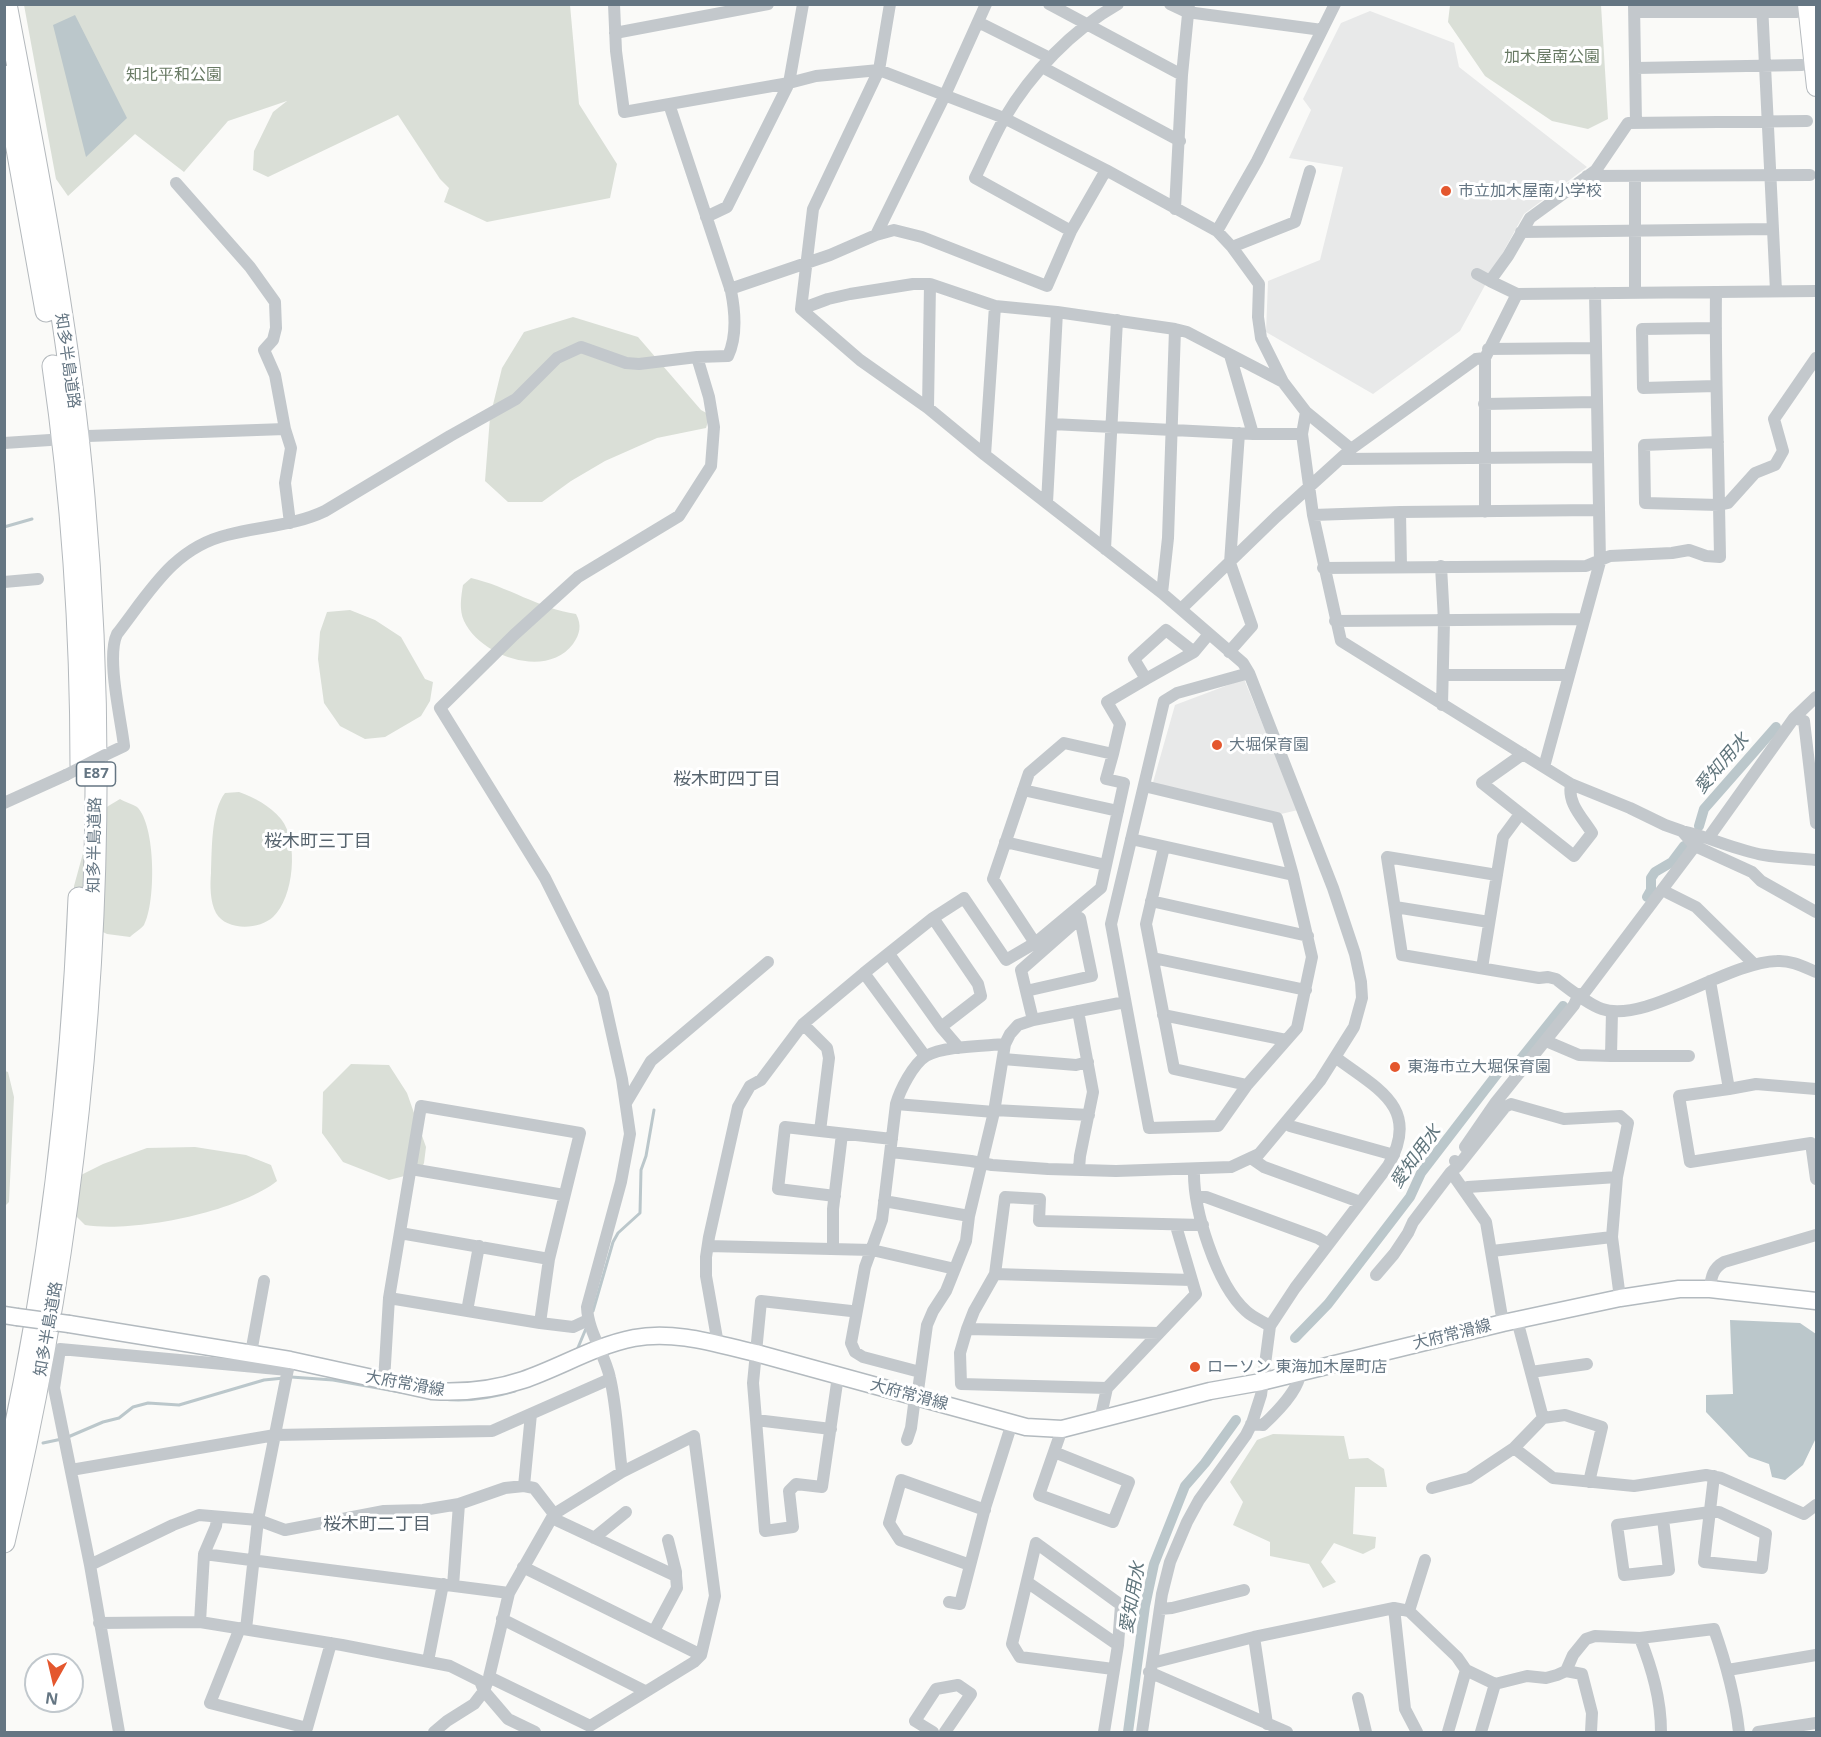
<!DOCTYPE html>
<meta charset="utf-8">
<style>
body{margin:0}
#map{position:relative;width:1821px;height:1737px;overflow:hidden;background:#fafaf8;font-family:"Noto Sans",sans-serif}
canvas{display:block}
.frame{position:absolute;inset:0;border:6px solid #657683;pointer-events:none}
.north{position:absolute;left:24px;top:1653px;width:60px;height:60px;box-sizing:border-box;background:#fff;border:2px solid #c1c8cd;border-radius:50%;rotate:188deg;font-size:16px;font-weight:700;line-height:24px;text-align:center;color:#657683}
.north::after{content:'';display:block;margin:auto;width:21px;height:27px;background:#e4572e;clip-path:polygon(50% 0,100% 100%,50% 72%,0 100%)}
</style>
<div id="map">
<canvas width="1821" height="1737"></canvas>
<div class="frame"></div>
<div class="north">N</div>
</div>
<script>
const c = document.querySelector('canvas').getContext('2d');
c.lineJoin = 'round';
function paint(path, color) {
  c.fillStyle = color;
  c.fill(path, 'evenodd');
}
function stroke(path, color, width, dash) {
  c.strokeStyle = color;
  c.lineWidth = width;
  c.lineCap = dash ? 'butt' : 'round';
  c.setLineDash(dash || []);
  c.stroke(path);
}
function write(font, color, halo, rows, align = 'center') {
  c.font = font + ' "Noto Sans","Noto Sans JP",sans-serif';
  c.lineWidth = 6;
  c.setLineDash([]);
  c.textBaseline = 'middle';
  c.strokeStyle = halo;
  c.fillStyle = color;
  for (const [text, x, y, turn = 0] of rows) {
    c.save();
    c.translate(x, y);
    c.rotate((+turn || 0) * Math.PI / 180);
    c.textAlign = isNaN(turn) ? turn : align;
    if (halo) c.strokeText(text, 0, 0);
    c.fillText(text, 0, 0);
    c.restore();
  }
}
paint(new Path2D(`
 M1370,11L1454,43L1459,67L1587,167L1524,214L1460,331L1373,394L1266,332L1268,281L1320,260L1343,167L1289,158L1311,110L1303,99L1341,23Z
 M1244,679L1298,810L1281,814L1152,786L1175,705Z`), '#e8e9e9');
paint(new Path2D(`
 M24,5H570L579,104L617,164L610,198L487,222L444,202L449,188L440,179L398,115L268,177L253,170L254,151L273,112L287,101L228,121L184,172L135,134L68,196L56,179Z
 M1450,5H1601L1608,119L1588,129L1552,121L1485,76L1448,22Z
 M573,317L638,337L701,410L710,415L706,428L657,438L605,461L571,481L542,502H508L485,481L490,417L502,368L524,332Z
 M471,578C507,586 540,609 576,614C582,625 580,634 573,644C547,679 481,657 464,621C459,610 461,597 463,585Z
 M350,610L375,620L401,637L425,679L433,682L430,701L421,716L385,737L365,739L340,726L324,703L318,659L320,632L327,612Z
 M239,792C255,798 269,805 281,819C299,841 294,898 273,917C259,930 226,931 216,913C210,902 210,885 211,873C212,850 211,811 225,793Z
 M120,799C124,802 133,804 137,807C156,825 156,903 144,925C141,929 134,933 130,937L107,934L74,918V886L88,835L100,811Z
 M351,1064L389,1065L407,1093L426,1147L424,1163L420,1172L389,1180L343,1162L322,1133L323,1092Z
 M5,1071L8,1072L14,1097L9,1202L5,1206Z
 M195,1147L246,1155L271,1165L277,1181C238,1212 134,1233 85,1225L70,1210L79,1176L103,1164L147,1148Z
 M1273,1434L1344,1436L1349,1459L1368,1458L1384,1469L1387,1487H1355L1353,1534L1376,1537L1375,1548L1363,1554L1334,1543L1321,1562L1336,1582L1323,1588L1309,1564L1270,1556V1542L1233,1525L1243,1502L1230,1482L1257,1440Z`), '#dadfd7');
paint(new Path2D(`
 M75,15L127,118L86,157L53,25Z
 M1730,1320L1800,1323L1816,1334V1438L1803,1465L1785,1480L1772,1477L1769,1464L1749,1457L1706,1412V1395L1733,1394Z`), '#bbc7cb');
stroke(new Path2D(`
 M4,527L32,519
 M593,1311L613,1242L618,1233L640,1213L641,1170L646,1156L654,1110
 M577,1350L587,1326
 M291,1377L333,1380L400,1392
 M442,1399C467,1402 491,1398 515,1391
 M68,1437L103,1422L119,1418L133,1407L148,1403L179,1405L264,1380L284,1378
 M43,1443L62,1439`), '#bbc7cb', 3);
stroke(new Path2D(`
 M1699,826L1704,809L1776,727
 M1647,897L1651,890V878L1655,872L1672,862L1684,846
 M1295,1338L1328,1304L1410,1197L1421,1173L1504,1065L1511,1071L1563,1006
 M1128,1732L1145,1606L1154,1564L1185,1486L1205,1463L1236,1420`), '#bbc7cb', 10);
const secondary = new Path2D(`
 M4,1315L17,1317
 M69,1324L290,1360L432,1391C463,1393 493,1390 523,1380C561,1367 594,1346 634,1338C674,1330 717,1344 756,1353L1026,1427L1062,1429L1210,1391L1261,1382L1503,1323L1620,1298L1679,1289H1710L1816,1301`);
const primary = new Path2D(`
 M1807,4L1816,87`);
const highway = new Path2D(`
 M4,76L46,311
 M53,366C72,498 81,632 81,765
 M4,1477C48,1288 71,1092 79,898
 M4,1542C86,1198 115,850 84,497C70,332 37,167 6,4`);
stroke(secondary, '#b3babf', 19);
stroke(primary, '#b5babe', 20);
stroke(highway, '#b4b9bd', 23);
stroke(new Path2D(`
 M614,4L616,51L624,112L789,83L816,76L879,70L1004,118L1106,170L1217,231L1232,247L1259,284L1258,317L1261,338L1283,382L1306,412L1302,434L1313,515L1341,641L1571,784L1630,808L1665,825L1682,831
 M1049,4L1182,75
 M1170,4L1187,12L1322,30
 M1634,4L1636,123
 M1762,4L1776,291
 M1635,12H1797
 M978,22L1050,58
 M615,33L768,4
 M1042,67L1180,141
 M1636,68L1802,65
 M1807,121L1628,123L1596,170L1530,218L1508,256L1490,281L1517,294L1816,291
 M1587,176L1810,175
 M1635,177V292
 M176,183L250,267L275,302L276,328L273,340L264,350L275,375L285,429L291,448L285,483L290,523
 M1175,209L1182,75L1189,4
 M706,217L727,207L789,83L803,4
 M1071,231L975,178C985,158 993,138 1004,119C1031,73 1072,30 1118,4
 M1217,231L1257,161L1335,4
 M1521,232L1773,229
 M876,235L945,95L986,4
 M1232,247L1295,222L1310,171
 M1477,274L1490,281
 M730,289L830,255L876,235L894,230L922,237L1047,286L1071,231L1106,170
 M1716,292C1715,363 1718,434 1719,505L1645,503L1644,445L1718,442
 M801,309L860,360L928,408L985,455L1162,593L1243,663L1249,673L1333,888L1355,954L1361,982L1362,998L1354,1027L1320,1081L1259,1154L1231,1167L1116,1171L1048,1169L992,1165L971,1161L891,1152
 M801,309L828,299L850,294L913,284H930L995,306L1057,312L1175,329L1187,332L1283,382
 M801,309L813,209L879,70L890,4
 M1716,328L1642,329L1643,388L1716,386
 M1488,349L1596,348
 M1230,355L1253,434
 M1485,358V512
 M1484,404L1596,402
 M928,408L930,284
 M1306,412L1351,449
 M1052,424L1253,434H1302
 M88,436L285,429
 M4,443L50,440
 M985,455L995,306
 M1342,459L1597,457
 M1047,503L1057,312
 M1400,512L1401,566
 M1313,515L1400,512L1597,510
 M1105,549L1117,320
 M1441,566L1444,621L1442,705
 M1323,568L1586,566L1610,556L1672,553L1689,550L1706,556L1720,557L1719,505L1728,503L1755,473L1775,465L1783,451L1774,419L1816,358
 M4,582L38,579
 M1162,593L1168,538L1175,329
 M1181,609L1276,517L1351,449L1476,359L1485,358L1517,294
 M1335,621L1583,619
 M1194,652L1166,630L1134,659L1146,679L1194,652L1209,634
 M1229,652L1252,626L1230,563L1239,433
 M1443,675H1568
 M1794,718L1804,721L1816,823
 M1113,754L1120,724L1107,702L1146,679
 M1523,754L1482,783L1574,856L1592,833C1582,817 1567,803 1571,784
 M105,755L124,746C121,719 106,657 117,634C149,593 173,548 227,535C260,526 294,526 325,511L450,436L516,399L557,358L581,347L626,363L639,364L697,357L728,356C737,337 735,311 731,291L669,104
 M1544,767L1600,562L1595,293
 M1144,786L1277,818L1293,875L1312,957L1297,1028L1247,1085L1218,1126L1149,1128L1111,924L1164,701L1177,693L1249,673
 M1023,790L1118,811
 M4,803L66,775
 M1709,837L1794,718L1816,697
 M1131,839L1293,875
 M1005,842L1106,865
 M1164,847L1146,924L1174,1069L1247,1085
 M1816,860C1799,858 1781,858 1764,855C1735,850 1710,837 1682,831L1695,846L1752,872L1761,881L1816,912
 M1497,875L1387,857L1402,955L1539,978L1548,977L1556,979C1566,987 1590,1005 1602,1009C1645,1024 1728,962 1777,961C1791,960 1804,967 1816,972
 M1668,893L1696,907L1754,964
 M1151,901L1308,936
 M1395,907L1489,922
 M933,918L978,984L981,996L941,1027
 M889,954L941,1027L959,1048
 M1153,958L1306,990
 M1482,968L1503,837L1520,814
 M864,973L933,918L964,898L1006,960L1035,943L1101,888L1124,783L1106,779L1113,754L1064,743L1029,773L993,879L1035,943
 M1710,981L1729,1089L1679,1096L1690,1162L1811,1143L1816,1179
 M1026,991L1092,976L1080,918L1021,970L1033,1020
 M1582,996L1695,846
 M1078,1011L1093,1092L1080,1156L1079,1169
 M1612,1011L1611,1056H1689
 M1163,1015L1286,1040
 M803,1024L827,1048L829,1058L820,1131L892,1139
 M1546,1041L1579,1055L1611,1056
 M1003,1059L1076,1065L1088,1062
 M1729,1089L1756,1084L1816,1089
 M626,1103L651,1061L768,962
 M896,1104L994,1112
 M994,1110L1089,1115
 M1286,1123L1290,1126L1394,1155
 M820,1131L785,1127L778,1189L835,1196
 M1465,1147L1496,1102L1574,1005L1579,994
 M1251,1158L1264,1167L1360,1202
 M1458,1166L1505,1107L1511,1104L1564,1119L1620,1116L1628,1123L1617,1177L1612,1237L1620,1298
 M411,1169L564,1195
 M1194,1170C1193,1209 1216,1284 1246,1311C1252,1317 1262,1321 1270,1326
 M1451,1172L1486,1222L1503,1323
 M1464,1190L1468,1187L1617,1177
 M1197,1197H1206L1318,1238L1328,1244
 M884,1201L969,1216
 M400,1233L549,1259
 M708,1246L872,1250L955,1269
 M833,1249V1209L842,1134
 M1492,1251L1612,1237
 M995,1274L1191,1280
 M1376,1275L1394,1254L1408,1233L1413,1222L1451,1172L1458,1166L1455,1161
 M1710,1289C1711,1277 1713,1268 1724,1262L1816,1235
 M389,1298L540,1323
 M467,1311L479,1246
 M1517,1320L1543,1418
 M967,1329L1159,1333
 M718,1344L706,1276V1257L709,1237L738,1107L750,1086L761,1080L803,1024L864,973L925,1056
 M251,1353L264,1281
 M920,1372L863,1357L855,1352L851,1343L865,1267L882,1220L896,1104C900,1090 913,1064 926,1056C943,1046 984,1046 1005,1044
 M1531,1372L1587,1364
 M838,1376L822,1487L796,1484L789,1491L793,1527L765,1531L753,1383L761,1301L851,1311
 M384,1381L389,1298L421,1106L580,1133L549,1259L540,1323L573,1327L588,1320
 M1107,1388L961,1384L960,1353L967,1329L974,1311L995,1274L1005,1197L1040,1199L1039,1221L1203,1225
 M917,1398L927,1325L933,1311L946,1291L966,1241L969,1216L994,1112L1005,1044L1010,1034L1018,1025L1033,1020L1125,1002
 M756,1420L831,1429
 M1100,1420L1107,1388L1196,1294L1176,1226
 M1251,1424L1263,1425C1275,1414 1301,1388 1300,1371
 M907,1440L911,1428L915,1397
 M1514,1448L1543,1418L1565,1415L1602,1427L1589,1482
 M1054,1452L1129,1482L1113,1522L1039,1495L1062,1429
 M71,1470L275,1435L492,1431L610,1379
 M622,1472C618,1441 617,1408 610,1378C605,1354 588,1332 587,1307L621,1182L630,1134L622,1079L603,994L545,878L440,708L514,635L578,577L679,516L711,466L714,427L709,397L697,357
 M524,1486L531,1414
 M1432,1488L1469,1478L1514,1448L1553,1478L1634,1486L1706,1475L1721,1478L1804,1514L1816,1505
 M552,1518L676,1576L677,1588L654,1631
 M1663,1519L1669,1570L1624,1575L1617,1525L1710,1512H1719L1766,1534L1762,1568L1704,1562L1714,1476
 M594,1538L626,1512
 M668,1540L676,1572V1576
 M204,1554L216,1526L217,1517
 M90,1565L173,1525L199,1515L258,1520L285,1530L384,1511L423,1510L459,1504L505,1488L524,1486L534,1488L554,1514
 M970,1565L900,1540L889,1523L901,1480L985,1510
 M523,1567L701,1655
 M1027,1582L1118,1645
 M453,1586L459,1504
 M949,1602L960,1604L985,1508L1012,1423
 M1394,1608L1405,1709L1417,1732
 M1160,1609L1172,1608L1244,1590
 M1409,1611L1425,1560
 M502,1619L645,1691
 M200,1622L204,1554L509,1593
 M99,1623L200,1622L342,1645L450,1666L480,1681L484,1691L508,1719L535,1732
 M240,1628L210,1703L307,1728L331,1643
 M246,1629L258,1520L289,1364
 M1254,1637L1267,1724
 M1640,1638C1652,1669 1661,1699 1661,1732
 M428,1661L443,1584
 M1152,1663L1254,1637L1394,1608L1409,1611L1457,1657L1466,1670L1495,1684L1527,1676L1546,1678L1557,1675L1566,1671L1573,1655L1586,1639L1595,1636L1640,1638L1714,1629C1726,1663 1735,1696 1739,1732
 M1728,1670L1816,1655
 M1566,1671L1582,1674L1592,1713L1591,1732
 M1149,1672L1287,1732
 M1358,1698L1366,1732
 M119,1732L90,1565L54,1388L60,1349L288,1370
 M434,1732L447,1721L474,1704L484,1691L489,1677L509,1593L554,1514L622,1472L694,1436L715,1596L701,1655L694,1662L590,1726L489,1677
 M933,1732L915,1721L936,1689L958,1685L971,1694L945,1732
 M1104,1732L1118,1645L1121,1605L1036,1543L1012,1644L1020,1657L1113,1669
 M1142,1732L1162,1594L1170,1562L1187,1522L1199,1500L1246,1435L1252,1423L1261,1395L1270,1326L1295,1288L1388,1166C1422,1107 1376,1088 1335,1057
 M1448,1732L1466,1670
 M1481,1732L1495,1684
 M1758,1732L1816,1723`), '#c3c8cc', 12);
stroke(secondary, '#fff', 16);
stroke(primary, '#fff', 18);
stroke(highway, '#fff', 21);
const secondaryBridge = new Path2D(`
 M17,1317L69,1324`);
stroke(secondaryBridge, '#b3babf', 19, []);
stroke(new Path2D(`
 M66,775L105,755`), '#c3c8cc', 12);
stroke(secondaryBridge, '#fff', 16);
for (const [x, y, r, color] of [
 [1446,191,6,"#e4572e"],
 [1217,745,6,"#e4572e"],
 [1395,1067,6,"#e4572e"],
 [1195,1367,6,"#e4572e"]
]) {
  const dot = new Path2D();
  dot.arc(x, y, r, 0, 2 * Math.PI);
  c.fillStyle = color;
  c.fill(dot);
  stroke(dot, '#fff', 2);
}
for (const [x, y, w] of [
 [96,774,39]
]) {
  const box = new Path2D();
  box.roundRect(x - w / 2, y - 12, w, 24, 4.5);
  c.fillStyle = '#fff';
  c.fill(box);
  stroke(box, '#657683', 1.5);
}
write('bold 15px', '#657683', null, [
 ["E87",96,774]
]);
write('16px', '#687a64', '#fff', [
 ["加木屋南公園",1552,57],
 ["知北平和公園",174,75]
]);
write('16px', '#657683', '#fff', [
 ["市立加木屋南小学校",1458,191],
 ["大堀保育園",1229,745],
 ["東海市立大堀保育園",1407,1067],
 ["ローソン 東海加木屋町店",1207,1367]
], 'left');
write('16px', '#657683', '#fff', [
 ["知多半島道路",67,361,82],
 ["知多半島道路",95,845,-89],
 ["知多半島道路",49,1329,-80],
 ["大府常滑線",1452,1335,-14],
 ["大府常滑線",405,1384,10],
 ["大府常滑線",909,1395,15]
]);
write('italic 18px', '#60757c', '#fff', [
 ["愛知用水",1722,764,-49],
 ["愛知用水",1416,1157,-54],
 ["愛知用水",1133,1598,-80]
]);
write('18px', '#57646e', '#fff', [
 ["桜木町四丁目",727,780],
 ["桜木町三丁目",318,842],
 ["桜木町二丁目",377,1525]
]);
</script>
